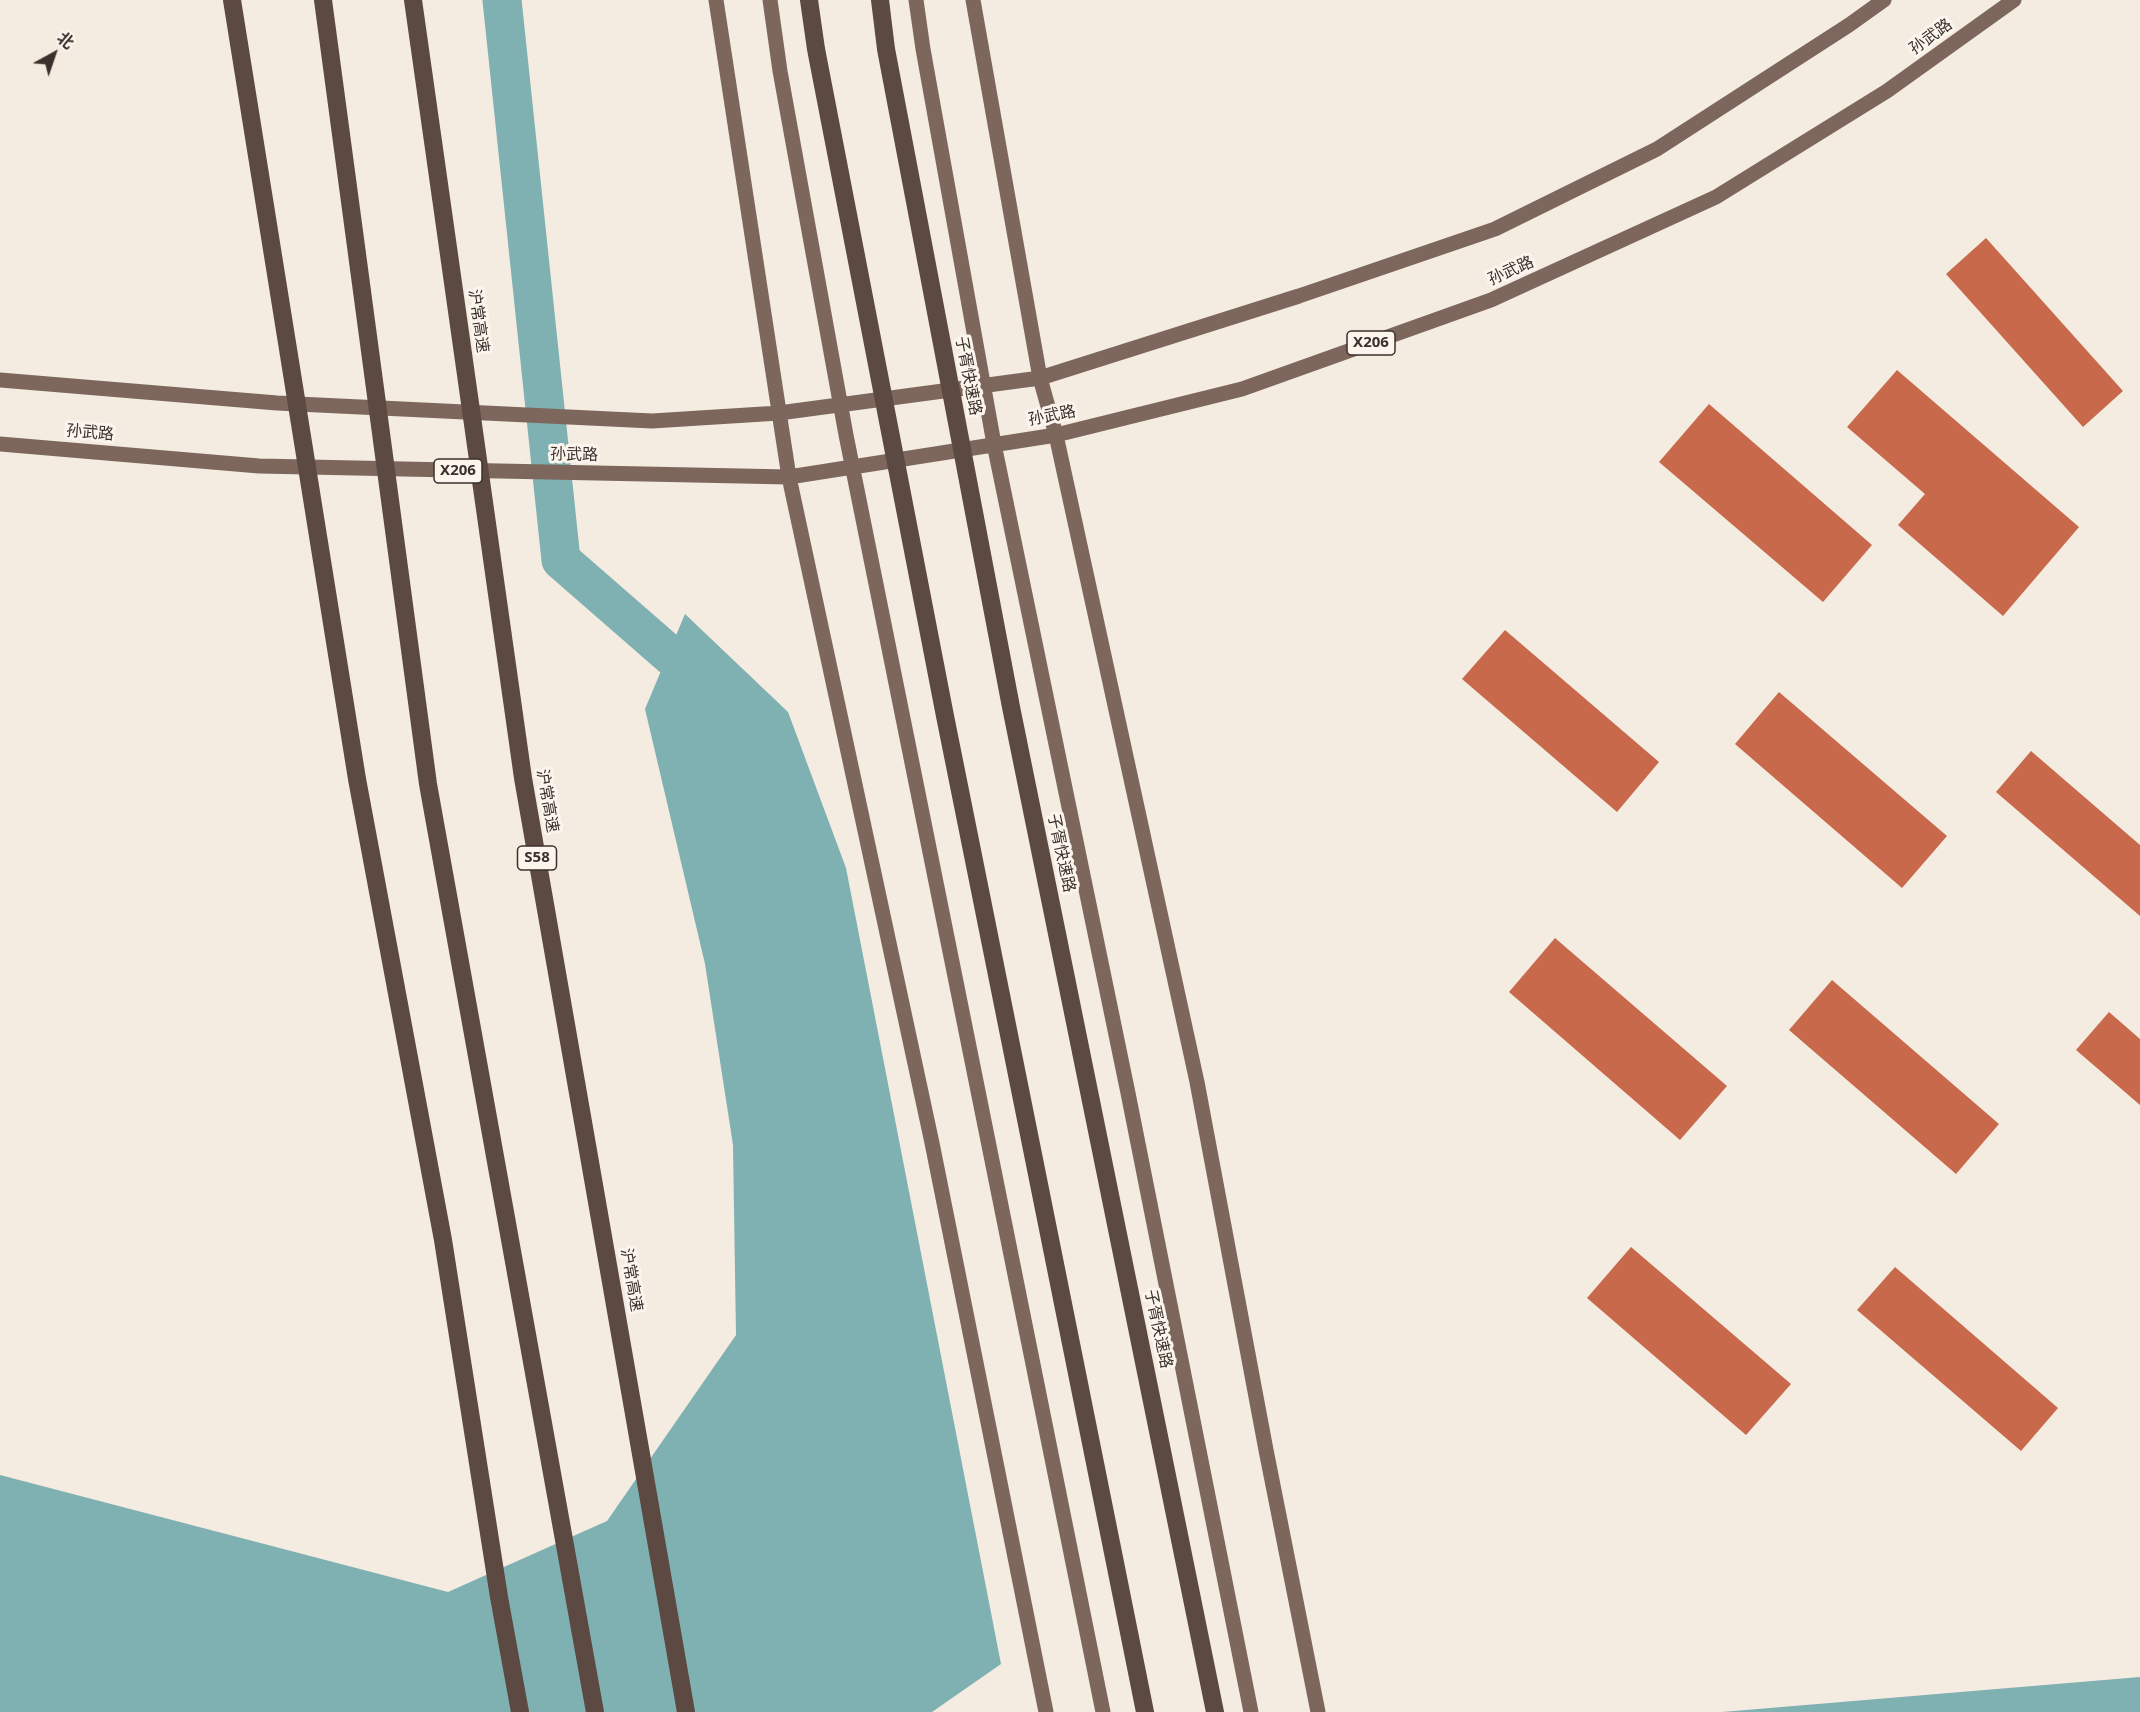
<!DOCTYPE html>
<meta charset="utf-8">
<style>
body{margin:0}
#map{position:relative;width:2140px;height:1712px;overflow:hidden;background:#f4ebe1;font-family:"Noto Sans","Noto Sans SC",sans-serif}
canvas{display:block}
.north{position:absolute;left:24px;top:24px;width:60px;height:60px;-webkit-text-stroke:4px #fbf5ee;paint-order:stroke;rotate:40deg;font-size:16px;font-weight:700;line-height:24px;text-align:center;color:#3b302b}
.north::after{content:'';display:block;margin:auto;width:21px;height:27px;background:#3b302b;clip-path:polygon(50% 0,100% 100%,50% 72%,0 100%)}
</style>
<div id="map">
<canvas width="2140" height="1712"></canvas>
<div class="north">北</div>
</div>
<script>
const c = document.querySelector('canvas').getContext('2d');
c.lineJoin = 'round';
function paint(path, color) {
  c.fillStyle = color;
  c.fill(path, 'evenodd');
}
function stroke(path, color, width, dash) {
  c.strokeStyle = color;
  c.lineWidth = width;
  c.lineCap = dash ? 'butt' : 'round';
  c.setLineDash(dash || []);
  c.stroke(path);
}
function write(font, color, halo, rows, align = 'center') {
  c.font = font + ' "Noto Sans","Noto Sans SC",sans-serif';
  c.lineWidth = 6;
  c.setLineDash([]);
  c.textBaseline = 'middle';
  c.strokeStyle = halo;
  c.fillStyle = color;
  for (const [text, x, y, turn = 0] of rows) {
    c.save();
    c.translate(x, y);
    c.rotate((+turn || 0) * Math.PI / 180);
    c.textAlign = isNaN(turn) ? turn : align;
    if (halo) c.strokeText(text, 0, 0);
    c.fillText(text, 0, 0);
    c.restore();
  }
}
paint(new Path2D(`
 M685,614L788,712L846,868L1001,1664L932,1712H0V1475L448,1592L607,1521L736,1335L733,1145L705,964L645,709Z
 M2140,1677V1712H1722Z`), '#7fb0b2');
stroke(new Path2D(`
 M502,0L561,560L709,689`), '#7fb0b2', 39);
paint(new Path2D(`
 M1986,238L2123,391L2083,427L1946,274Z
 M1897,370L2079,527L2003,616L1898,525L1925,494L1847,427Z
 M1709,404L1872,545L1823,602L1659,462Z
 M1505,630L1659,762L1617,812L1462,679Z
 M1779,692L1947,836L1902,888L1735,744Z
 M2031,751L2140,845V916L1996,792Z
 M1555,938L1727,1086L1680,1140L1509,992Z
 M1832,980L1999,1124L1956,1174L1789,1030Z
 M2109,1012L2140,1039V1105L2076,1050Z
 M1631,1247L1791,1384L1746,1435L1587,1298Z
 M1895,1267L2058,1408L2021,1451L1857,1310Z`), '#c8694b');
stroke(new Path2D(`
 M716,0L789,477L932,1143L1046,1712
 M770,0L780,71L846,435L1103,1712
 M916,0L923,49L994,444L1128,1093L1251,1712
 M973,0L1040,378L1056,435L1197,1082L1266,1450L1318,1712
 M0,380L277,403L652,421L779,413L1040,378L1299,296L1495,229L1657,149L1849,25L1884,0
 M0,444L259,466L789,477L1056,435L1242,389L1491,300L1716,197L1887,91L2014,0`), '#7d675c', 15);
stroke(new Path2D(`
 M232,0L357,779L443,1240L499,1597L520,1712
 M323,0L428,784L595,1712
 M413,0L523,778L686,1712
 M809,0L816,49L945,716L1145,1712
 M880,0L886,49L1011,707L1215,1712`), '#5c4a42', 18);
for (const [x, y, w] of [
 [1371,343,48],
 [458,471,48],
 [537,858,39]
]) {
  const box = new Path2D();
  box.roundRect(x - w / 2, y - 12, w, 24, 4.5);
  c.fillStyle = '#fbf5ee';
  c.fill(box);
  stroke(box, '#3b302b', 1.5);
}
write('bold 15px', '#3b302b', null, [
 ["X206",1371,343],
 ["X206",458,471],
 ["S58",537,858]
]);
write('16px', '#3b302b', '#fbf5ee', [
 ["孙武路",1931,37,-36],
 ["孙武路",1511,271,-24],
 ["沪常高速",478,321,82],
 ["子胥快速路",968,376,79],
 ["孙武路",1052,416,-11],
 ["孙武路",90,433,5],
 ["孙武路",574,455,1],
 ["沪常高速",547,801,80],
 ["子胥快速路",1061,853,78],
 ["沪常高速",631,1280,80],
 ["子胥快速路",1158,1329,78]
]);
</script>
